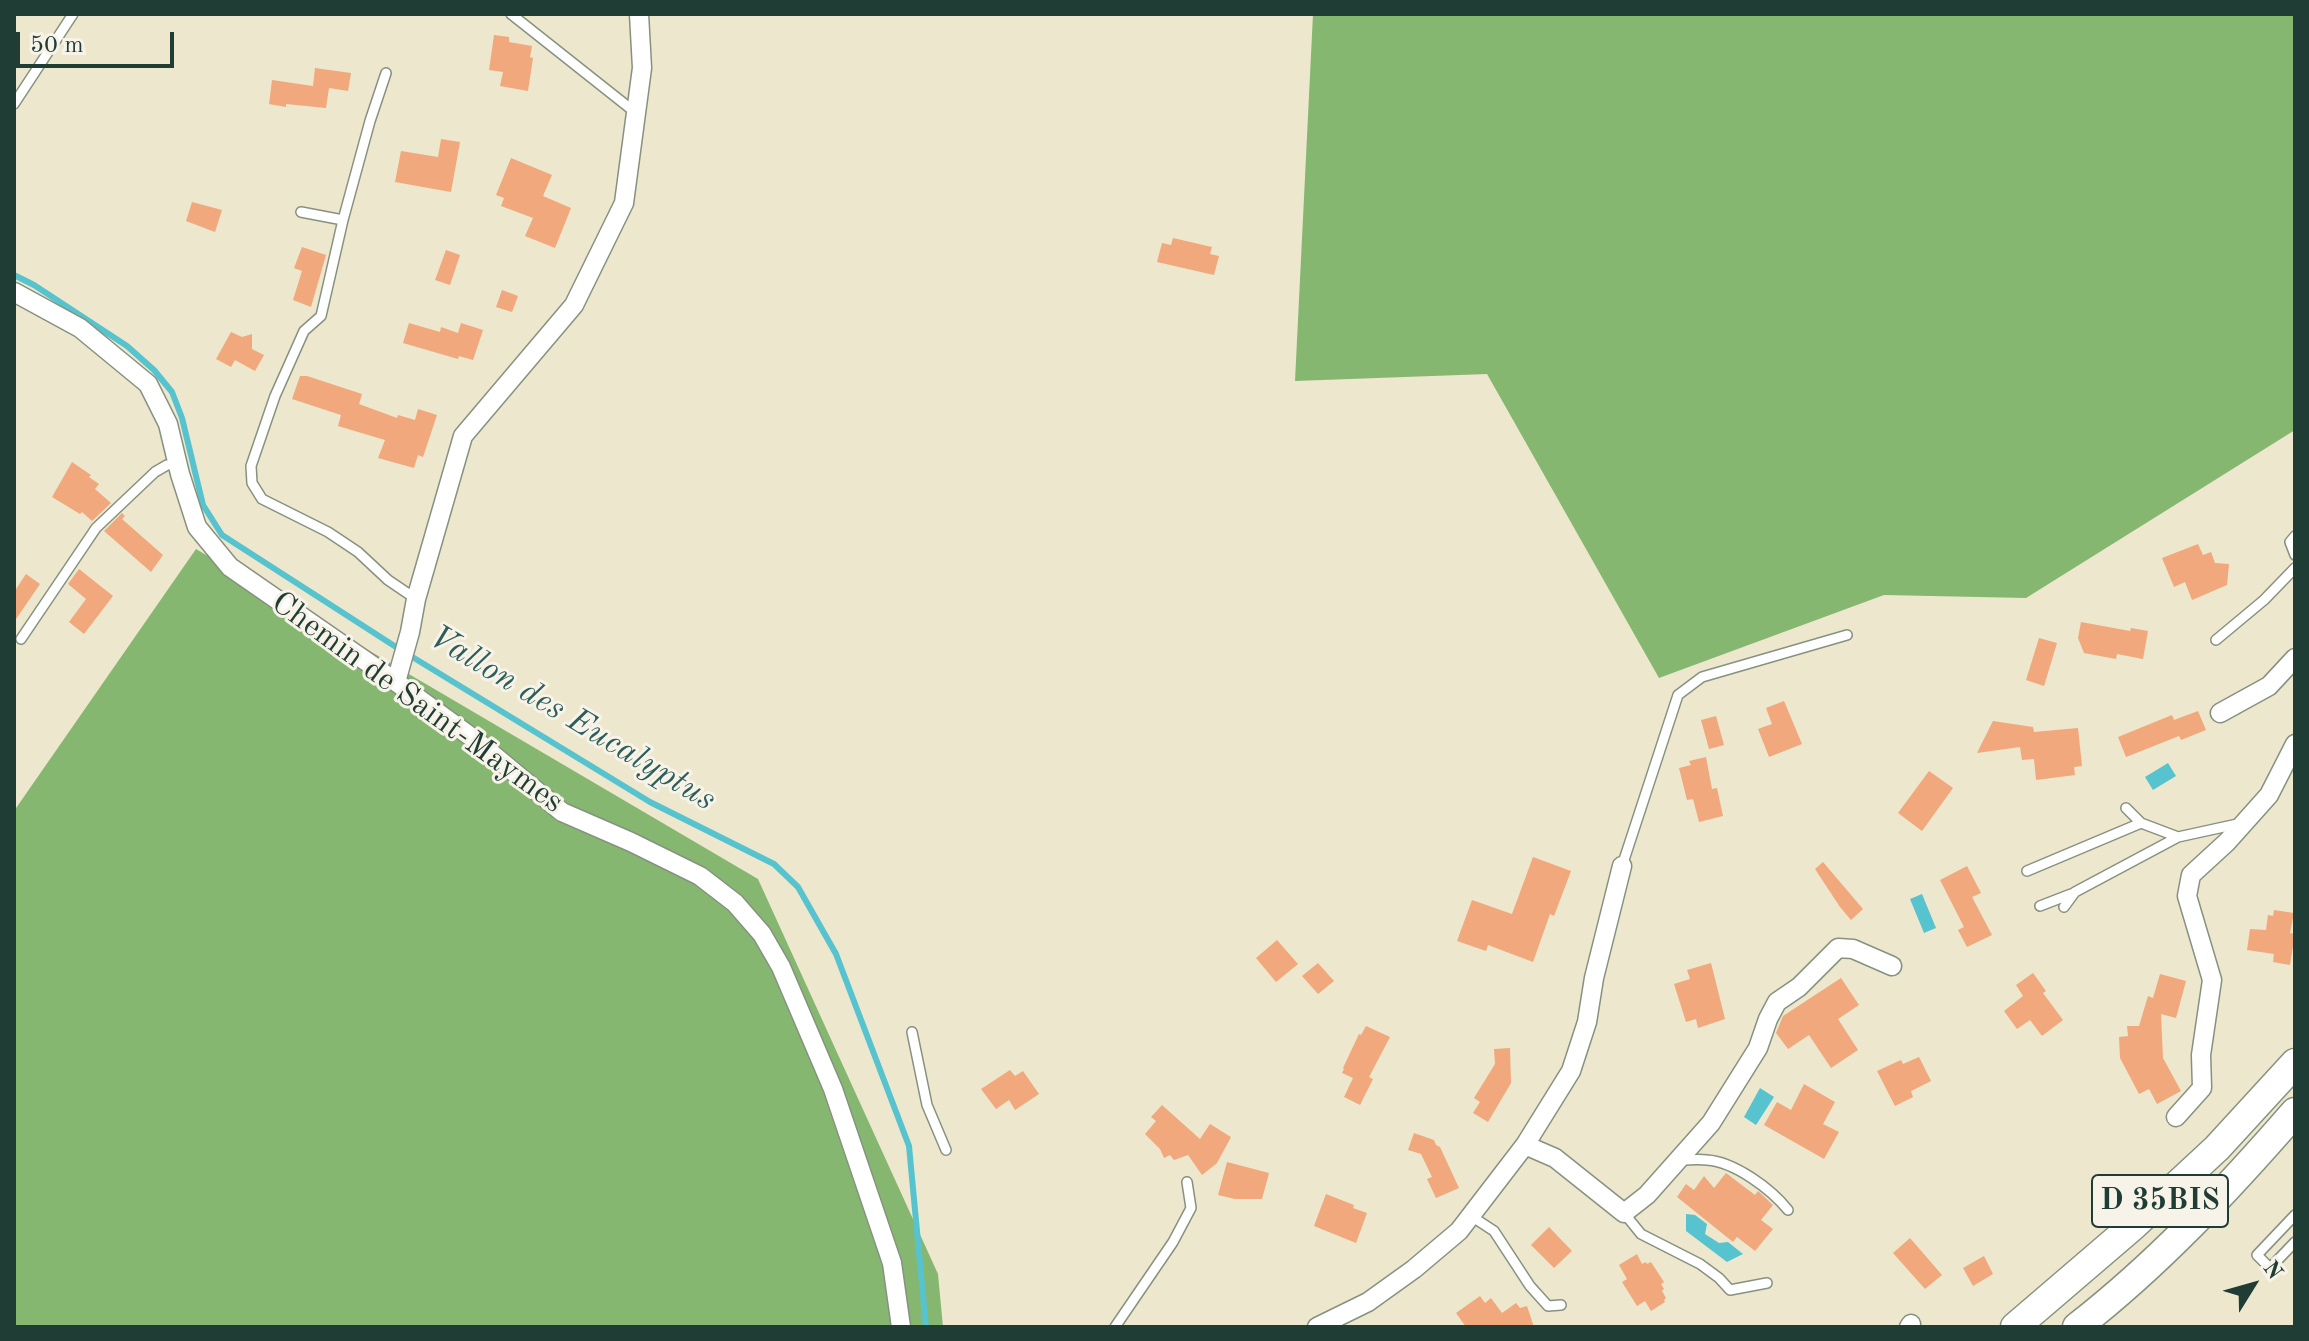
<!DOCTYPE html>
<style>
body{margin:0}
#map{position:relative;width:2309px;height:1341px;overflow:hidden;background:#ede7cd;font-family:"Old Standard TT",serif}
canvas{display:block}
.frame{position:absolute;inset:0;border:16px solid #1f3d34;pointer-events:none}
.north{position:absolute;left:2213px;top:1245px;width:80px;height:80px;-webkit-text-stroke:6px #f7f3e8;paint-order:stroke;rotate:53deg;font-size:22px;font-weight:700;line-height:32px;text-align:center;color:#1f3d34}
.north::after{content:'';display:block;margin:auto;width:28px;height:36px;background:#1f3d34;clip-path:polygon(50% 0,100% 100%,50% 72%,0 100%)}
.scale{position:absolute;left:16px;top:32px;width:158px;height:36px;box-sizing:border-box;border:4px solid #1f3d34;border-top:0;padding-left:10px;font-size:24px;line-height:28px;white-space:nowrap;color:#1f3d34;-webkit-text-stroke:6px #f7f3e8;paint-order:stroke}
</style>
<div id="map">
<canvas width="2309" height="1341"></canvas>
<div class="frame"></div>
<div class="north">N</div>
<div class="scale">50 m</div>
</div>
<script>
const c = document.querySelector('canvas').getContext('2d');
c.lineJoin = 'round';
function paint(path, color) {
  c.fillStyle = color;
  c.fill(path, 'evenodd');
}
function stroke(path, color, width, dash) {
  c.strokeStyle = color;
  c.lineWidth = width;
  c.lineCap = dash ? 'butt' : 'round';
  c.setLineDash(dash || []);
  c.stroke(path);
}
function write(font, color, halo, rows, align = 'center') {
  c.font = font + ' "Old Standard TT",serif';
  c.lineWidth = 6;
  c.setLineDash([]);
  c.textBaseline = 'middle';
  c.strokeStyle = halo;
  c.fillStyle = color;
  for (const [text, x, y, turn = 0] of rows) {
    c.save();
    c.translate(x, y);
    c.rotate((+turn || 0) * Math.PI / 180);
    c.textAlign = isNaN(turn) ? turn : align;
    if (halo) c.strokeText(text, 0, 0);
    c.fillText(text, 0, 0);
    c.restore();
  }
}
paint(new Path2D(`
 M1313,14H2295V430L2026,598L1884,595L1659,678L1487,374L1295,381Z
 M196,549L758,879L938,1274L943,1327H14V811Z`), '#86b771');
paint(new Path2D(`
 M2168,763L2176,776L2153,790L2145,777Z
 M1922,894L1936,928L1924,933L1910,899Z
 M1760,1088L1774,1097L1756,1125L1744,1117Z
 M1686,1214L1695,1215L1707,1224L1705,1234L1719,1243L1728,1242L1743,1254L1727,1262L1686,1231Z`), '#56c3ce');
stroke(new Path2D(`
 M14,275L34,285L127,346L154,370L172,392L182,418L203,505L222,535L396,647L650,802L774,864L798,887L836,954L909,1146L926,1327`), '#56c3ce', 6);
paint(new Path2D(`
 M494,35L509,37V42L532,46L530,57L533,58L528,91L500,86L503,72L489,70Z
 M315,68L351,73L348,91L329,88L326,108L286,104V107L269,104L272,80L313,86Z
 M441,139L460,142L451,192L395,182L401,151L438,157Z
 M511,158L552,175L543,196L571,208L555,248L525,236L533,218L501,206L504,198L496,195Z
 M192,202L222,210L215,232L186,221Z
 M1173,238L1212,247L1210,254L1219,256L1214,275L1157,262L1162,243L1171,245Z
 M302,247L326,255L311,307L293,300L302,271L294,268Z
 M446,250L460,255L450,285L435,280Z
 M502,290L518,296L512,312L496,307Z
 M409,323L440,332L441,327L458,333L461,323L483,330L473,360L459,356L458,359L403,343Z
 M231,332L242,337L252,334V349L264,355L255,371L235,360L231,367L216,359Z
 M300,376H307L362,394L359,404L397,418L398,415L415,420L418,409L437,415L423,457L418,455L414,468L378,458L385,440L338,426L341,415L292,399Z
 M72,462L91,475L89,477L99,484L95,489L111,503L92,521L82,512L80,514L52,497Z
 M122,513L125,516L122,519L163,555L151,572L104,531Z
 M2198,544L2203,555L2211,552L2215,563L2229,564L2227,585L2192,600L2185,582L2174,587L2162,558Z
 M79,569L113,596L84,634L69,622L86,599L68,584Z
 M26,574L40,584L14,622V592Z
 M2081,622L2130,631L2131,628L2148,631L2143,659L2117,654L2116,659L2084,653L2078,638Z
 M2039,638L2057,643L2044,686L2026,680Z
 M1784,701L1802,744L1769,757L1758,729L1772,724L1766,708Z
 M2198,711L2206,730L2181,740L2179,736L2126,757L2118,737L2172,715L2174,720Z
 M1716,716L1724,745L1709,749L1701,720Z
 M1993,721L2033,727L2034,732L2078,728L2082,766L2074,767L2075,775L2036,780L2034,759L2022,760L2020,747L1977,753Z
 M1706,757L1712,789L1717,788L1723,816L1699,822L1693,799L1687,800L1679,768L1691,765L1689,761Z
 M1929,771L1953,788L1922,831L1898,813Z
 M1533,857L1571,871L1554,916L1550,914L1533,962L1488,945L1486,951L1457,941L1472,900L1512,914Z
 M1823,862L1863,909L1851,920L1840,907L1815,869Z
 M1967,866L1981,893L1972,897L1992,935L1967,947L1958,930L1964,927L1940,880Z
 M2274,910L2294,913L2290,933L2295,934L2290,965L2273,962L2274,954L2247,950L2250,929L2266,930L2268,915L2273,916Z
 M1277,940L1298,964L1276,982L1256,958Z
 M1318,963L1334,981L1318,994L1302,976Z
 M1711,963L1725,1019L1698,1028L1696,1019L1686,1022L1674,984L1690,979L1687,970Z
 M2033,973L2046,991L2043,993L2063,1020L2042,1036L2030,1020L2017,1029L2004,1011L2023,996L2016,985Z
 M2160,974L2186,981L2176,1018L2161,1014L2163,1058L2181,1091L2157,1104L2149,1089L2139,1094L2120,1058L2119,1037L2128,1036L2127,1026H2139L2148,996L2153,998Z
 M1841,978L1859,1005L1838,1019L1858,1050L1831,1068L1809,1035L1788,1049L1776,1033L1783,1016Z
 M1366,1026L1390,1037L1369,1077L1373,1079L1360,1105L1344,1097L1353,1078L1342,1073L1344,1069L1343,1068L1359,1034L1361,1035Z
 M1510,1048L1511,1083L1488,1122L1473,1113L1480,1102L1474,1098L1495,1064L1494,1049Z
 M1919,1057L1931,1081L1911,1091L1913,1097L1895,1106L1877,1071L1901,1060L1903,1064Z
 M1010,1070L1015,1076L1023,1071L1039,1094L1015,1110L1009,1100L996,1109L981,1089Z
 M1804,1084L1835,1102L1823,1124L1839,1132L1824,1159L1764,1125L1777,1102L1791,1110Z
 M1162,1105L1200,1139L1210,1124L1231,1137L1217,1163L1202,1175L1188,1155L1174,1160L1170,1155L1164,1158L1160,1149L1145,1134L1156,1121L1151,1117Z
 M1414,1133L1434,1140L1436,1145L1440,1147L1459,1188L1436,1198L1427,1179L1432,1177L1421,1154L1408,1150Z
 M1227,1162L1269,1173L1262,1199H1235L1218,1195Z
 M1726,1173L1755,1195L1758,1191L1773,1205L1761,1220L1773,1229L1755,1251L1737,1237L1733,1242L1677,1197L1686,1184L1694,1190L1704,1176L1714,1188Z
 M1326,1194L1354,1205L1353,1208L1367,1213L1356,1243L1314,1226Z
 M1549,1227L1572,1251L1554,1268L1531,1245Z
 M1910,1238L1942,1275L1925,1289L1893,1253Z
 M1637,1254L1642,1264L1646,1262L1647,1264L1651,1262L1664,1282L1661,1284L1664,1289L1662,1291L1666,1298L1664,1300L1665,1302L1651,1311L1645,1301L1637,1306L1622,1282L1627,1279L1619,1265Z
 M1984,1256L1993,1274L1973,1286L1963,1268Z
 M1480,1296L1485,1303L1491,1298L1502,1313L1516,1303L1520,1308L1527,1306L1534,1327H1466L1456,1313Z`), '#f0a87c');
const service = new Path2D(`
 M511,14L636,113
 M386,73L370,121L343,220L321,316L304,331L275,396L251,466L252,483L262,499L328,532L358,552L388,580L416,599
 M14,104L73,14
 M301,212L343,220
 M2295,536L2290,542L2295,555
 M21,639L96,528L155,472L167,465L178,464
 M2216,640L2264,600L2295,568
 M2126,808L2141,823L2178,837
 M1622,866L1678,695L1702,677L1847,635
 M2027,871L2141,823
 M2040,906L2071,894
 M2064,907L2075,892L2178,837L2242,823
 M912,1032L927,1105L946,1150
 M1681,1160C1690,1160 1699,1159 1707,1160C1735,1162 1771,1189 1788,1210
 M1624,1213L1641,1234L1700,1264L1719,1278L1730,1290L1767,1283
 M2295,1215L2257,1255L2270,1268L2295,1242
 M1471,1216L1494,1231L1530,1286L1548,1306L1561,1305
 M1115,1327L1173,1242L1191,1208L1187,1182`);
const minor = new Path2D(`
 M14,292L80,328L148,384L168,424L180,474L197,527L230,567L396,682L474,739L562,812L631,842L700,876L735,903L762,934L781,967L833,1089L892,1263L901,1327
 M396,682L410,632L416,599L463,436L574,305L624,203L642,68L639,14
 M2220,713L2269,686L2295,658
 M2176,1117L2202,1088L2201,1055L2212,980L2187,896L2191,875L2227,842L2269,795L2295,744
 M1525,1145L1555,1158L1624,1213L1647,1195L1711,1123L1758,1048L1768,1019L1777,1002L1799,987L1838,948L1853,949L1892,966
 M1317,1327L1368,1302L1414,1269L1459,1231L1525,1145L1571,1071L1587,1022L1594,978L1622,866
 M1909,1327L1911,1324`);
const primary = new Path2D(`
 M2015,1327L2134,1225L2217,1148L2295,1063
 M2077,1327C2158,1264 2228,1189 2295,1112`);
stroke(service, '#869280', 12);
stroke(minor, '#869280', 21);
stroke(primary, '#869280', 31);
stroke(service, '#fff', 9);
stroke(minor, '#fff', 18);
stroke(primary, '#fff', 28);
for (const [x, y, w] of [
 [2160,1201,136]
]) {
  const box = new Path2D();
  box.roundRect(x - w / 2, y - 26, w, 52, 6);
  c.fillStyle = '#f7f3e8';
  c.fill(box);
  stroke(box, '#1f3d34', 2);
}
write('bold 30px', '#1f3d34', null, [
 ["D 35BIS",2160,1201]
]);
write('32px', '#1f3d34', '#f7f3e8', [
 ["Chemin de Saint-Maymes",417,703,36]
]);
write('italic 34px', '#2d5e5a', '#f7f3e8', [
 ["Vallon des Eucalyptus",572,719,31]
]);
</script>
